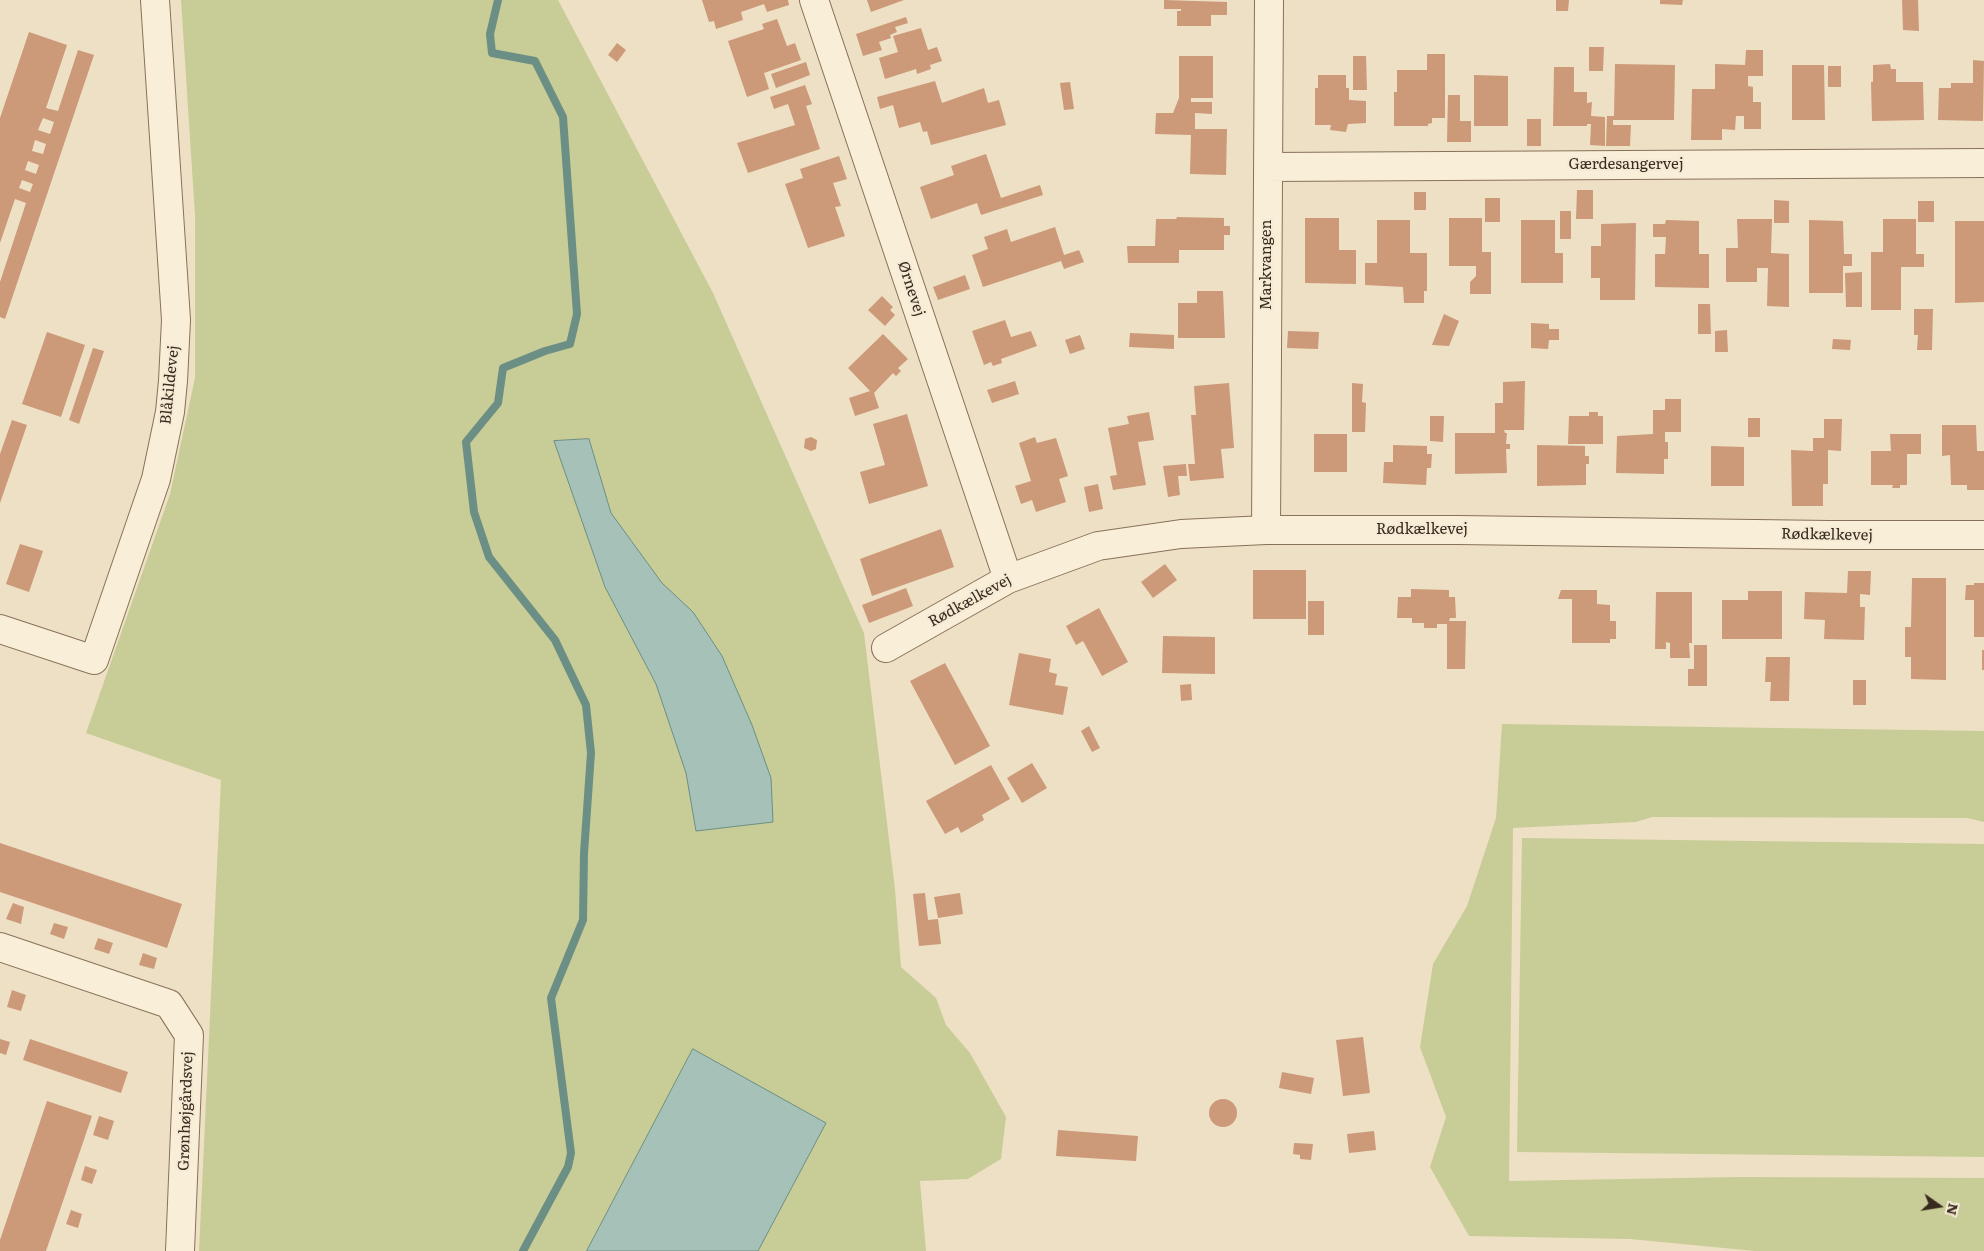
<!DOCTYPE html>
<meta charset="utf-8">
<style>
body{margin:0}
#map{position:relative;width:1984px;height:1251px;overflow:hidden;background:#eee0c4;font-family:Literata,serif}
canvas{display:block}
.north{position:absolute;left:1914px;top:1181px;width:50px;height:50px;-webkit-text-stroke:4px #f5ead3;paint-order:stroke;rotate:103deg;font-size:14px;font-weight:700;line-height:20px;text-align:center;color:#382a1e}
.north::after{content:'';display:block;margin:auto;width:18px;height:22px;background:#382a1e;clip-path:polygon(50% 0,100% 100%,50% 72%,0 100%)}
</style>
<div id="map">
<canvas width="1984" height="1251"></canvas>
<div class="north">N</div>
</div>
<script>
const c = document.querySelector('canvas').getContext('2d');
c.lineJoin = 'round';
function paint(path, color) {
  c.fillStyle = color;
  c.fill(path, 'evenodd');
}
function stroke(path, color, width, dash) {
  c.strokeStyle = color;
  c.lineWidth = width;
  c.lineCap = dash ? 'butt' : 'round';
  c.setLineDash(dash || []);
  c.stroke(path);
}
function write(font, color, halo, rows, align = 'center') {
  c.font = font + ' Literata,serif';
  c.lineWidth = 4;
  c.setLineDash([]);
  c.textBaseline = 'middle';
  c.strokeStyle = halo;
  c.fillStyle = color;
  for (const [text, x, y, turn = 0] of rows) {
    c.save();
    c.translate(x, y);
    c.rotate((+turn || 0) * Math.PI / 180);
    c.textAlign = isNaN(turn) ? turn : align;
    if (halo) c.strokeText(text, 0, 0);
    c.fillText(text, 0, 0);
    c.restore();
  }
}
paint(new Path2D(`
 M181,0H558L713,293L864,633L895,889L901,967L936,998L946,1025L970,1053L1006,1117L1001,1159L968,1179L920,1181L926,1251H199L221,780L86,733L170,494L195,378V215Z
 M1502,724L1984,731V822L1967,818L1652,817L1636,822L1513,828L1509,1181L1739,1177L1984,1178V1251H1755L1630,1239L1469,1236L1430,1167L1446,1117L1420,1047L1433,964L1467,906L1496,818Z
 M1522,838L1984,844V1157L1517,1152Z`), '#c8cc97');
const water = new Path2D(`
 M589,439L611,513L662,583L693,612L722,656L752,725L771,778L773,822L696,831L686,773L656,684L605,587L554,441Z
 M693,1049L826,1123L758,1251H587Z`);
paint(water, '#a6c1b8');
stroke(water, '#6c8f85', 1);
stroke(new Path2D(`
 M498,0L490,34L492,53L535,61L563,117L577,314L570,344L545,351L503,368L498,403L466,442L474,512L489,557L555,640L586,705L591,753L584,853L583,920L551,998L571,1153L568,1167L523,1251`), '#6c8f85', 8);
paint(new Path2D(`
 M702,0H788L789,5L767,12L764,4L741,12L743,20L716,29L714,21L709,22Z
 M867,0H904L871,12Z
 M1164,0L1227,2V15H1211V26H1177V11H1181V9H1164Z
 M1556,0H1569L1568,11H1556Z
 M1660,0H1683L1682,5L1660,4Z
 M1902,0H1918L1919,31L1903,30Z
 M906,17L908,23L895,27L897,32L890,35L891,38L879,42L882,50L863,56L856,34Z
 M777,19L787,46L795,43L801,60L764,73L769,89L747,97L728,41L764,29L762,24Z
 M921,28L928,50L937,47L942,61L930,65L931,69L917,74L916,69L885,79L879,58L898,52L893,36Z
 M29,32L67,45L46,108L58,111L78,50L94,55L5,319L0,317V282L26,203L15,199L0,243V118ZM43,118L54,122L50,134L38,130ZM35,140L46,144L43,154L32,151ZM28,161L39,165L36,174L25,170ZM22,180L33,184L30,192L19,188Z
 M617,43L626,50L617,62L608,55Z
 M1589,47H1604L1603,71H1589Z
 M1746,50H1763V76H1748V86L1753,87V102H1761V129H1744V116H1736L1735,130L1722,129V140H1691L1692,89H1715V64L1745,65Z
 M1427,54H1445V118H1432V123L1428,124V126H1394V92H1397V70H1427Z
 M1179,56H1213V98H1191V102H1212V114L1195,113V129H1227L1226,175L1190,174L1191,135L1155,134L1156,113H1173L1179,98Z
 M1353,56H1366L1367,90H1353Z
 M1973,60L1984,61L1983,121L1938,120L1939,88H1951V83H1973Z
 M806,62L810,75L776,88L771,74Z
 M1615,64L1675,65L1674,120H1613V125H1631L1630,146H1606L1607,116H1614Z
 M1890,64L1891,69H1896V82H1923L1924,120L1872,121L1871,82H1873V65Z
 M1792,65H1824L1825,120H1792Z
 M1828,66H1841V87H1828Z
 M1554,67H1574V92H1587V103L1592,102L1591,116L1605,117V146L1590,145L1591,124H1587V126H1553Z
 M1318,75H1346V88H1349V100L1366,101V123L1348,124L1346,132L1330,130L1331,125H1315V88H1318Z
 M1474,75L1508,76V126H1474Z
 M935,81L942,103L984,88L988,103L999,100L1006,125L931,145L927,131L923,132L920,122L899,128L893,105L880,109L877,97Z
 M1070,82L1074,109L1064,110L1060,83Z
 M805,85L812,104L806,106L820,149L748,173L737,143L795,125L788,104L774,109L770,97Z
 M1448,95H1460V121H1471V142H1447Z
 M1527,119H1541V146H1527Z
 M986,154L1001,198L1040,185L1043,195L981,215L977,203L931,219L920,187L954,175L951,166Z
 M839,156L847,179L833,183L841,206L835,207L845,236L808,248L785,184L803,178L800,169Z
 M1577,190H1593V219H1576Z
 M1414,192H1426V210H1414Z
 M1485,198H1500V222H1485Z
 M1774,200L1789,201V223H1774Z
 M1918,201H1934V222H1918Z
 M1560,211H1571V239H1560Z
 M1177,217L1224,218V226H1230V235H1224V250H1179V263H1128L1127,246H1155L1156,219H1176Z
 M1305,218H1339V250H1356V284L1305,283Z
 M1449,218H1482V252H1491V294H1470V282L1476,276V266H1449Z
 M1737,219H1772L1771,253L1789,254V307L1767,306L1768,268H1757V282H1726V248H1738Z
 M1883,219H1916V254H1924V267H1901V310H1871V252H1883Z
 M1377,220H1410V253H1427V291H1424V303H1404L1403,287L1365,285V263H1377Z
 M1521,220H1555V253H1563V283H1521Z
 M1666,220L1699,221V254H1709V288L1655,287V254H1665L1666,237H1653V224H1665Z
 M1809,220L1843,221L1844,254H1852V266H1843V293H1809Z
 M1955,221H1984V302L1955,303Z
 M1636,223L1635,300H1600V278H1591V246H1601V224Z
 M1055,227L1064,255L1079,250L1084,262L1064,269L1061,261L983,287L972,255L988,249L984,237L1007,229L1011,242Z
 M1862,272V307H1846L1845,273Z
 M965,275L970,289L938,300L933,287Z
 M1197,291H1223L1225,338H1178V303H1197Z
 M882,296L893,307L890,310L895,315L885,326L868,310Z
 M1698,304H1710L1711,334H1698Z
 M1914,309H1933L1932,350H1917L1918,335H1914Z
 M1444,314L1459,321L1449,346L1432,345Z
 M1005,320L1011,337L1031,331L1037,346L1001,359L1002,363L993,366L991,362L984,365L972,331Z
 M1531,323L1549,324V329H1559V340H1549L1548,349L1531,348Z
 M1727,330L1728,352H1715V331Z
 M1288,331L1319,332L1318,349L1287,348Z
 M47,332L85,345L61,417L22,404Z
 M1130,333L1174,335V349L1129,347Z
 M883,334L908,359L898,368L901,371L896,376L893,373L874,393L879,408L855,416L849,398L870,391L848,368Z
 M1080,335L1085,349L1070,354L1065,340Z
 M1833,339L1851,340L1850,350L1832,349Z
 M93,348L104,351L79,424L69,420Z
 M1015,381L1019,394L992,403L987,390Z
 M1525,381L1524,430H1504L1505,433H1507L1506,444H1510V449H1506L1507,473L1455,474V433H1495V403H1503V382Z
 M1229,383L1234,448L1221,449L1224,478L1190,481L1188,464H1195L1191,415H1196L1194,386Z
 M1352,383L1363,384L1362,402L1366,403L1365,432H1352Z
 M1665,399H1681V432H1665V442H1668V459H1664V474L1616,473L1617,436L1653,434V410H1665Z
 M1149,412L1154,440L1138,442L1146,485L1113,490L1110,476L1117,475L1108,428L1129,424L1127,416Z
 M1589,412H1598V416H1603V444H1568L1569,416H1589Z
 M907,414L928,486L869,504L860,472L885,465L873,424Z
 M1430,416H1444L1443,442L1430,441Z
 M1748,418H1760V437H1748Z
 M1824,419H1842L1841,451L1828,450V484H1823V506H1792L1791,450L1813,451V438H1824Z
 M12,420L27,425L0,503V454Z
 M1942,425H1976L1977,451H1984V490H1967V485H1951L1950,455L1942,456Z
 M1314,434H1347V472H1314Z
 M1890,434H1921V454H1907V485H1900V488H1892L1893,485H1871V451H1891Z
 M811,437L817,440L816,449L811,451L804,448L805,439Z
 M1035,437L1037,443L1056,438L1068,476L1059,479L1066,502L1036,512L1032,500L1021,504L1015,486L1031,481L1019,443Z
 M1393,445L1427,446V454H1432L1431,468H1427L1426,485L1383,483L1384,462H1393Z
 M1537,445L1585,446V456H1589V464H1586V485L1537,486Z
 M1711,446L1744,447V486H1711Z
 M1186,464L1187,476H1178L1180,495L1168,497L1163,466Z
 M1098,484L1103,509L1089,512L1084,487Z
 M941,529L954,567L872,596L860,559Z
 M20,544L43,551L29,592L6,584Z
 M1165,564L1177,580L1153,598L1141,582Z
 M1253,570H1306V619H1253Z
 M1848,571H1871L1870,595L1860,594V607H1865L1864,640L1824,639L1825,620L1804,619L1805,592L1847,593Z
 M1912,578H1946V680L1911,679V657H1905V627H1911Z
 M1974,583H1984V637H1974V600H1965L1966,585H1974Z
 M906,588L913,606L869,623L862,605Z
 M1411,589L1449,590V597H1455L1456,618H1450L1449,621H1466L1465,669H1447V624H1437V628H1424V623H1412V618H1397L1398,597H1411Z
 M1561,590H1597V604L1610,605V621H1616V639H1610V643H1572V599H1558Z
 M1748,591H1782V639H1722V600H1748Z
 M1656,592H1692V643H1689L1690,658H1670V643L1666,642V649H1655Z
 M1308,601H1324V635H1308Z
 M1099,608L1128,662L1102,676L1083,641L1076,645L1066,626Z
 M1163,636L1215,637V674L1162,673Z
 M1694,645H1707V686H1688V669H1694Z
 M1982,650H1984V670H1982Z
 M1019,653L1051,659L1049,672L1057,674L1055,685L1068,687L1063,715L1009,705Z
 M1766,657H1790L1789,701H1770L1771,682H1765Z
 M945,663L990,746L955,765L910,681Z
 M1853,680H1866V705H1853Z
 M1191,684L1192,700L1181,701L1180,685Z
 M1089,726L1100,748L1092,752L1081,731Z
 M1032,763L1047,788L1022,803L1007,778Z
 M991,765L1010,799L982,815L984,820L961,833L958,827L945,834L926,801Z
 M0,843L182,904L167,948L0,892Z
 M925,893L928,920L938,919L941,944L919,946L913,894Z
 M960,893L963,914L938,918L934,897Z
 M13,903L24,907L21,924L6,919Z
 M54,923L68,927L64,939L50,934Z
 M98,938L113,943L109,954L94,949Z
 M143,953L157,958L154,969L139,965Z
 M12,990L26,995L21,1011L7,1007Z
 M1363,1037L1370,1093L1343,1096L1336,1040Z
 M0,1039L10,1042L6,1055L0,1053Z
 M30,1039L128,1072L121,1093L23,1060Z
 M1282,1072L1314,1078L1311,1094L1279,1088Z
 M1209 1113a14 14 0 1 1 28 0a14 14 0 1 1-28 0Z
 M47,1101L92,1116L46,1251H0V1240Z
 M99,1116L114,1121L108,1140L93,1135Z
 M1058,1130L1138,1136L1136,1161L1056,1156Z
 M1374,1131L1376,1150L1349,1153L1347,1134Z
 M1294,1143L1313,1144L1311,1160L1300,1159V1155L1293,1154Z
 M85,1166L97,1170L92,1184L81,1180Z
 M71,1210L82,1214L78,1228L66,1224Z`), '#cc9979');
const minor = new Path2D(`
 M814,0L1008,579
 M1268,167L1984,163
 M1266,530L1269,0
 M0,629L94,660L156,479L170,412L173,381L176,320L155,0
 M886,648L1008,579L1098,546L1181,534L1266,530H1458L1829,535H1984
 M0,947L169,1004L189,1035L180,1251`);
stroke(minor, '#88715a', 30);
stroke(minor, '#f9eed7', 28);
write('15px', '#382a1e', '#f5ead3', [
 ["Gærdesangervej",1626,165],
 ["Markvangen",1267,265,-90],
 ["Ørnevej",911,289,72],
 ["Blåkildevej",170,385,-84],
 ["Rødkælkevej",1422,530],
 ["Rødkælkevej",1827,535,1],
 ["Rødkælkevej",970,601,-29],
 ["Grønhøjgårdsvej",186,1111,-88]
]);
</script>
